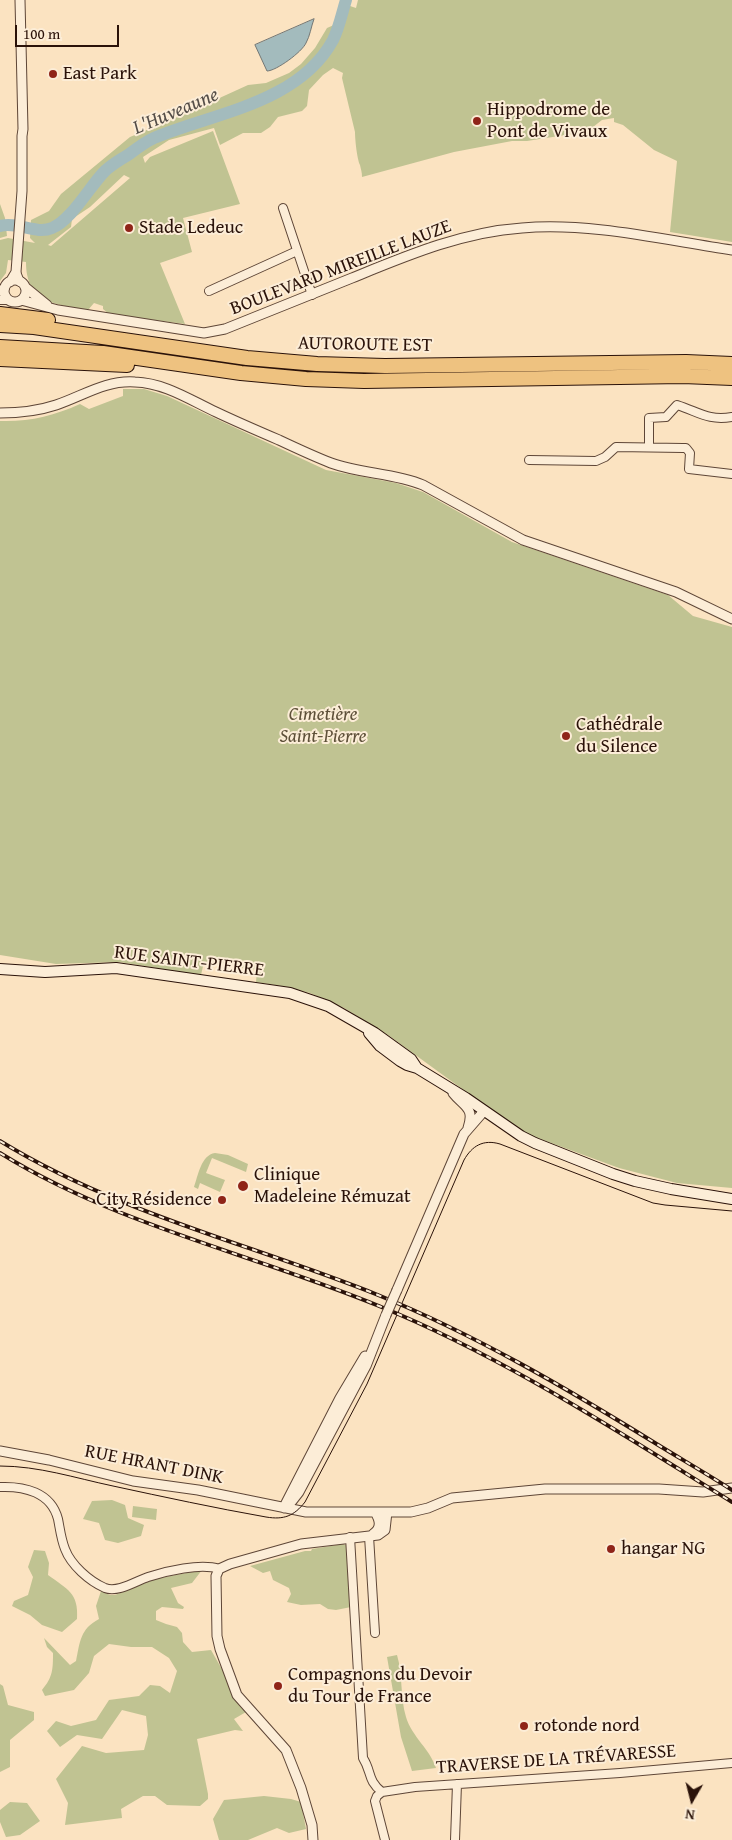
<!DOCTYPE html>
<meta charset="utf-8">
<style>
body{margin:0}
#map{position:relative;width:732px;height:1840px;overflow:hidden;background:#fbe3c1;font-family:"Gentium Book Plus",serif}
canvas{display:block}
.north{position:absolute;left:667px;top:1775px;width:50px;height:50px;-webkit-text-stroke:4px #fcedd7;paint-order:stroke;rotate:188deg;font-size:14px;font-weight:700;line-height:20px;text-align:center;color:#2a1209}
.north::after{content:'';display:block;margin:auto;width:18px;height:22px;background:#2a1209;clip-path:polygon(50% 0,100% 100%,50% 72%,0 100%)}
.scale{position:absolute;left:15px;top:25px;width:104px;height:22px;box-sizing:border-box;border:2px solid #2a1209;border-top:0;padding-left:6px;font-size:15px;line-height:18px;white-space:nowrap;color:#2a1209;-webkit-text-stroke:4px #fcedd7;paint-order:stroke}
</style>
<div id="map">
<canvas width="732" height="1840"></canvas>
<div class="north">N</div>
<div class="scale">100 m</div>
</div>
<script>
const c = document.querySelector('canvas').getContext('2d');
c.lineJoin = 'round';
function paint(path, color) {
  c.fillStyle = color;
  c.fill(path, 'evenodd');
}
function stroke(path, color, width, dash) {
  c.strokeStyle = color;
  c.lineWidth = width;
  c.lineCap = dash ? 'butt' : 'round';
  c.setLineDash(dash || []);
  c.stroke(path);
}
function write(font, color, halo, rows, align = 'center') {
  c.font = font + ' "Gentium Book Plus",serif';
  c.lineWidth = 4;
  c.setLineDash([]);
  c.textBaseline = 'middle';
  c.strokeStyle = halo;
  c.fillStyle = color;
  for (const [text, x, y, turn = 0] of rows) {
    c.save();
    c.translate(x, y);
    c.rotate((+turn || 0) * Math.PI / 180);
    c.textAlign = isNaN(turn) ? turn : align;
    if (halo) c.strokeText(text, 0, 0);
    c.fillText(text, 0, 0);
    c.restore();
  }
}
paint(new Path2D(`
 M358,0H732V242L670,232L677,161L654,150L623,125L614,122V118L602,120L593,127H590L591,131L527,141H512L454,152L362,177C362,172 361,170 360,165C357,159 355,139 355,132L342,78L343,73L333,68L323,75L309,90L307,106L302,111L278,117L270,127L261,133H243L220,145L214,128L169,140L143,157L145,163L150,157L213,131L240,204L183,218L192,252L160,263L185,324L109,314L103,309V306L94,303L88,310C55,304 26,303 26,262L8,260L6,273L0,281V240L8,238L35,243L30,238L31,220L49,211L61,194L130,137L180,116L248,85L266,83L289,73L301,64L315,48L327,28L343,21L350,6L356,8ZM124,175L130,178L51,246L48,245L71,227L72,219L90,207Z
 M0,204L5,218L7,236L0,238Z
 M123,389H144L167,396L326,470L396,483L423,492L512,542L668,595L693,616L732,627V1188L677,1183L619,1168L524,1133L513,1126L388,1035L344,1008L310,993L288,987L256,982L257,970L244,967L243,968L237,967V965L222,963L221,965L204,962L201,975L119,962L56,964L0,955V421C28,422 54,416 80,404L89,409L123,396Z
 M215,1153L228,1155L248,1164L246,1172L212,1158L206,1173L225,1180L220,1192L200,1183L198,1189L194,1187C198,1176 201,1155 215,1153Z
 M112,1500L125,1505L128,1518L144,1525L141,1536L118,1543L105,1540L99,1523L83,1519L92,1501Z
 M133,1506L157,1509L156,1520L132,1517Z
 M343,1544L348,1546L351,1607L336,1610L328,1609L320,1604L301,1605L287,1602L291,1594L289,1588L273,1580L270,1571L263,1573L250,1566L305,1551H311L312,1549Z
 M34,1550L45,1551L49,1563L48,1575C67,1589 79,1593 77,1619L62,1632L42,1625L30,1615L12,1606L14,1601L28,1595L33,1577L28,1567Z
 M202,1570L192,1583L171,1588L178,1603L184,1607L183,1609L162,1607L156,1611V1620L166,1624L177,1627L182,1633L183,1642L192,1652L211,1650L223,1671L233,1696L246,1712L234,1719L243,1731L235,1730L197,1739L208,1794V1799L200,1806L167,1805L155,1796H143L121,1809L122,1818L65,1825L68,1803L56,1779L82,1746L106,1753L144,1750L148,1735L146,1716L122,1710L102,1739L77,1735L60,1747L47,1731L56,1721L71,1726L96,1720L109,1700L139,1696L150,1685L160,1686L170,1693L177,1671L169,1658L152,1647H131L109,1644L94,1656L89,1673L74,1690L45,1696L42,1690C53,1677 53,1669 53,1653L47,1647L44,1638L70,1665L76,1661C80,1642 80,1629 99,1619L96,1606L101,1591L110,1595H115L155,1579Z
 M397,1655C403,1675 400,1697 406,1717C412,1737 430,1749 436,1768L412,1771L401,1737L387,1657Z
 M0,1684L3,1686L8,1705L34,1712V1720L10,1740V1767L0,1772Z
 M264,1796L291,1799L301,1802L306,1829L289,1833L277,1828L248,1840H219L213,1819L224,1800Z
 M10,1802L27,1803L40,1821L20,1835L6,1837L0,1822V1810Z`), '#c0c392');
const water = new Path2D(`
 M314,19C311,27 310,36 306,43C302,52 276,71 267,71L255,45Z`);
paint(water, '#a3bbbd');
stroke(water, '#737775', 1);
stroke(new Path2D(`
 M0,226C17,221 36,235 52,228C72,220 91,184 106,170C113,164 121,159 128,155C136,149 145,142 154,138C214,113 299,103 333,40C339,28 342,13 346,0`), '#a3bbbd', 12);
const minor = new Path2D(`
 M283,208L312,295
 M16,272L20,282
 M0,290L5,288
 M209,291L297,251
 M0,300H8
 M649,447V418L666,417L677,405C699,412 708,421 732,417
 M529,460L596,461L605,457L616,447L683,448H686L690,453L689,469L732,474
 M0,1487C24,1486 51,1492 58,1519C60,1529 61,1539 65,1549C71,1565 89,1581 105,1588C118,1593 136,1581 148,1577C166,1571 201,1563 219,1569
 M369,1536L375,1633
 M350,1537L363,1758C372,1772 367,1780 382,1792
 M382,1792L415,1787L620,1773L732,1763
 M382,1792L377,1796L375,1801L385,1840
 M455,1840L457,1784`);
const tertiary = new Path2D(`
 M4 291a11 11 0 1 1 22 0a11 11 0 1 1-22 0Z
 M10,282L16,272L22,191V136L23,129L20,0
 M25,287L47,305
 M21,300L58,310L204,333L225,329C267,312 310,295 352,278C406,256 462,232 522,228C590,222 664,240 732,250
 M0,413C19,413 38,411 56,405C83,396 105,380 135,382C165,383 190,400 216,412C237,422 258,431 279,440C296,448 313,456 331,463C361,474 394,473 423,485L523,540L676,592L732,619
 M453,1093C464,1107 475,1107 468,1128
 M397,1290L464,1134L484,1111
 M0,1451L49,1460L133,1481L198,1490L306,1512H411L428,1508L452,1498L545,1489H659L703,1492L732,1488
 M286,1503L340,1398L365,1356
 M284,1508L292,1501L299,1492L366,1366L386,1315
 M373,1534C382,1528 380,1520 375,1512
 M313,1840L312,1825L301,1788L286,1750L237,1695L220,1649L217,1636L216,1576L219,1569L230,1564L301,1544L378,1535L385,1530L387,1512`);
const secondary = new Path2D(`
 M0,969L45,972L116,968L290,993L328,1006L375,1033L411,1059L417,1068
 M369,1033L380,1046L400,1061L407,1065L417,1068L466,1098L521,1136L535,1143L613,1174L635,1181L671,1189L732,1199`);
const motorway = new Path2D(`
 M0,314L48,320
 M0,325L34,327L247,358L317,364L385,366L686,362L732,364
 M0,347L103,353L241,373L306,379L364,381L683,376L732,378
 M0,359L127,365`);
stroke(minor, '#5e4637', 10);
stroke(tertiary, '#5e4637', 11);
stroke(secondary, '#2a1209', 12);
stroke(motorway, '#2a1209', 16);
stroke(minor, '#fcedd7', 8);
stroke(tertiary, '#fcedd7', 9);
stroke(secondary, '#fcedd7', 10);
stroke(motorway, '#eec280', 14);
stroke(new Path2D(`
 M0,1466C39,1466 75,1478 113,1486C164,1497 215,1508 266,1517C284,1520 294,1516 305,1502L367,1384L464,1160C472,1146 483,1139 500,1144L653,1203L665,1205L732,1211`), '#2a1209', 1);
const rail = new Path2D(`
 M0,1141C117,1213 251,1244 378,1295C476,1335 566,1388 655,1443C681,1459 707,1474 732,1490
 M0,1153C116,1225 253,1254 379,1306C504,1357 617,1431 732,1502`);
stroke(rail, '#2a1209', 4);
stroke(rail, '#fcedd7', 2, [5.5]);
const tertiaryBridge = new Path2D(`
 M386,1315L397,1290`);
stroke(tertiaryBridge, '#5e4637', 11, []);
stroke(tertiaryBridge, '#fcedd7', 9);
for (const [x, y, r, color] of [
 [53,74,5,"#8f2418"],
 [477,121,5,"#8f2418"],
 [129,228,5,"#8f2418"],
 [566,736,5,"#8f2418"],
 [243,1186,6,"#8f2418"],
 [222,1200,5,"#8f2418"],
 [611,1549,5,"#8f2418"],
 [278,1686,5,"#8f2418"],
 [524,1726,5,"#8f2418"]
]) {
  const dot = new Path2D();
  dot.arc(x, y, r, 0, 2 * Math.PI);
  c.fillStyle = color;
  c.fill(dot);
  stroke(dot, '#fcedd7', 2);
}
write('19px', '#2a1209', '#fcedd7', [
 ["East Park",63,74],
 ["Hippodrome de",487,110],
 ["Pont de Vivaux",487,132],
 ["Stade Ledeuc",139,228],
 ["Cathédrale",576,725],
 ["du Silence",576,747],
 ["Clinique",254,1175],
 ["Madeleine Rémuzat",254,1197],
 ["City Résidence",212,1200,"right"],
 ["hangar NG",621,1549],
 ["Compagnons du Devoir",288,1675],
 ["du Tour de France",288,1697],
 ["rotonde nord",534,1726]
], 'left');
write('19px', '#2a1209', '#fcedd7', [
 ["BOULEVARD MIREILLE LAUZE",341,268,-21],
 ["AUTOROUTE EST",365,345,1],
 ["RUE SAINT-PIERRE",189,962,7],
 ["RUE HRANT DINK",154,1465,11],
 ["TRAVERSE DE LA TRÉVARESSE",556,1760,-4]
]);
write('italic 19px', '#5e5039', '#fcedd7', [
 ["Cimetière",323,715],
 ["Saint-Pierre",323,737]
]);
write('italic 20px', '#544d48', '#fcedd7', [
 ["L'Huveaune",176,112,-23]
]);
</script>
